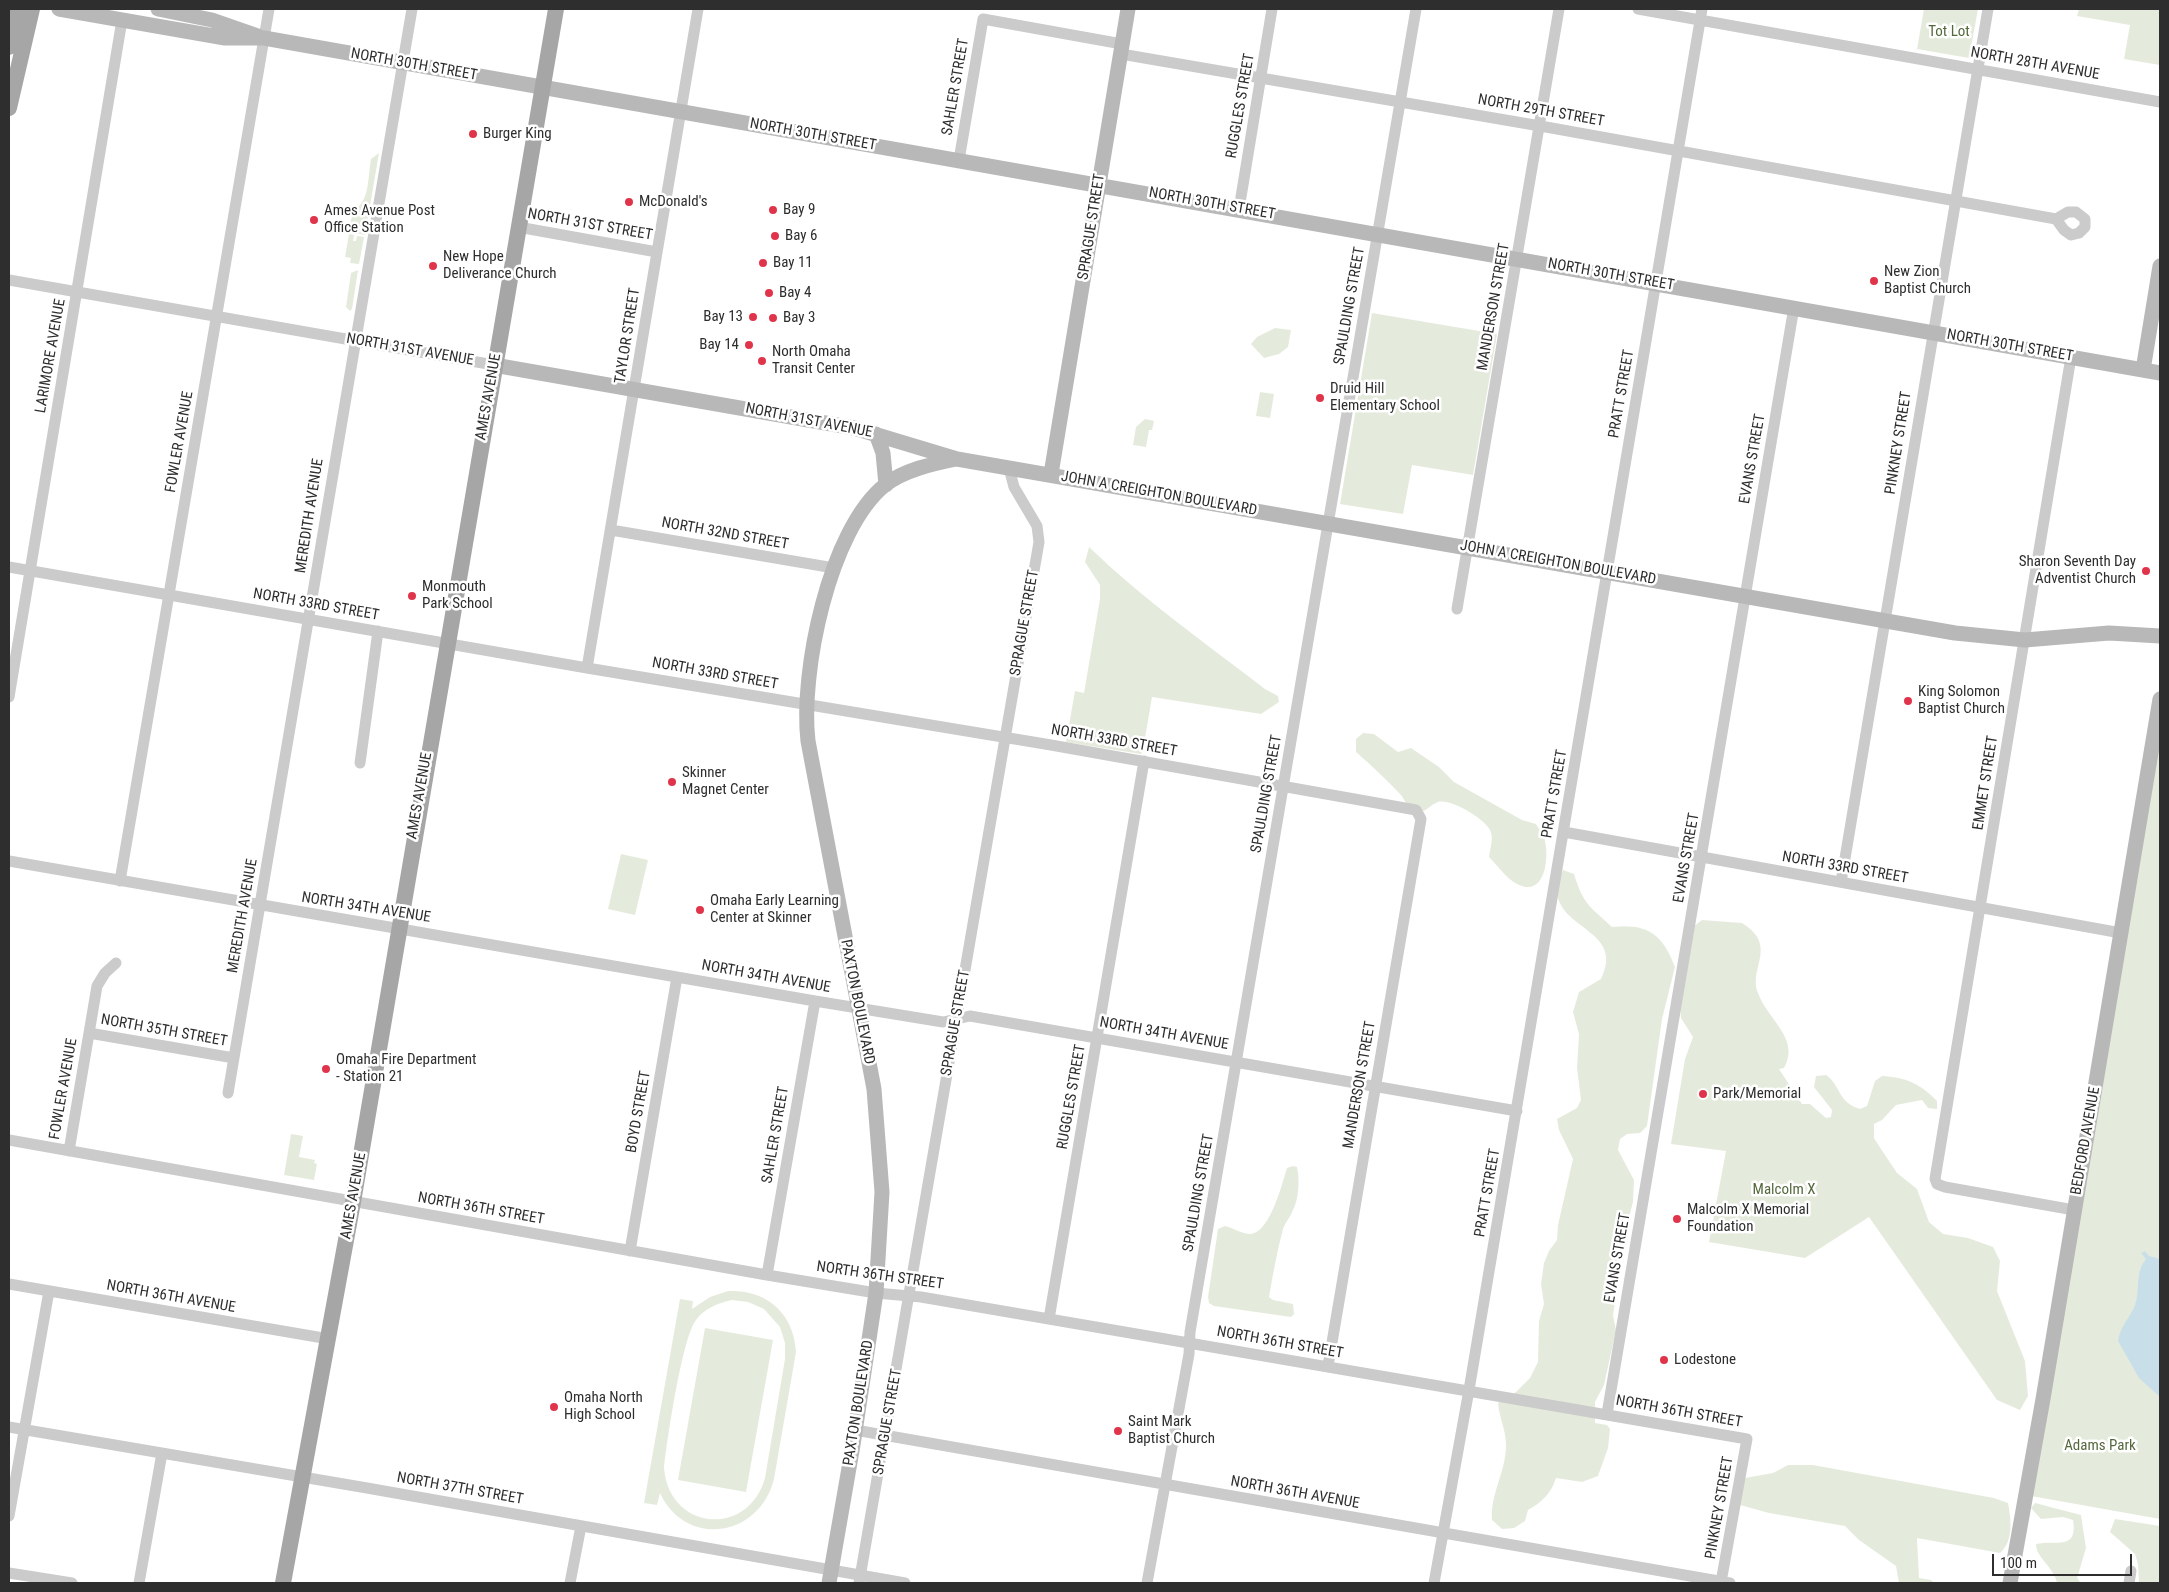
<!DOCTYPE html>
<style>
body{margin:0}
#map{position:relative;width:2169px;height:1592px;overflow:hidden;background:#fff;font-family:"Roboto Condensed",sans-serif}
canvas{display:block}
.frame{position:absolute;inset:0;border:10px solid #2e2e2e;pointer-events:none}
.scale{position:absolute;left:1992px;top:1554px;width:140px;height:22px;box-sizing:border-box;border:2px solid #2e2e2e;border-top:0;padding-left:6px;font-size:15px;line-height:18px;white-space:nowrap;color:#2e2e2e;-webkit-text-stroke:4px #fff;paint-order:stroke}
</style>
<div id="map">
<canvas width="2169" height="1592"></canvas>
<div class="frame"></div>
<div class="scale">100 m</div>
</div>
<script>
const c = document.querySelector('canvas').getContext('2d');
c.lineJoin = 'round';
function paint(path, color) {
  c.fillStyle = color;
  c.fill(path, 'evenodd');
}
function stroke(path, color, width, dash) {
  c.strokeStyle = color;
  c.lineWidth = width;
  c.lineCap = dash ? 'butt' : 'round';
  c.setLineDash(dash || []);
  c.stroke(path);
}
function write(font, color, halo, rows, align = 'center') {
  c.font = font + ' "Roboto Condensed",sans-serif';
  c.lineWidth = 5;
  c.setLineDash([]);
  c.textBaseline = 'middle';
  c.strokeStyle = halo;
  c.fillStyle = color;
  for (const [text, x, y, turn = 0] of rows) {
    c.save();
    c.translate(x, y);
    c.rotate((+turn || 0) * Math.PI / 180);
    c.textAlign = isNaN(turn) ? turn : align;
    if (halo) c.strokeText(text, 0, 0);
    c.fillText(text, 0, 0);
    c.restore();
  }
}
paint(new Path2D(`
 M1924,9H1978L1969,58L1917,49Z
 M2079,9H2160V65L2124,59L2130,25L2077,16Z
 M379,153L365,235L349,232L353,210C370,204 368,174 371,159Z
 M349,234L354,235L353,241H356L357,236L364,237L359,264L350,263L351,258L345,257Z
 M358,270L352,309L350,311L346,307L351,273Z
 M1372,313L1497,334L1473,475L1412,465L1403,514L1340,504Z
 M1275,328L1291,330L1288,347L1279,354L1264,358L1251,344L1257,337Z
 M1260,392L1274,394L1270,418L1256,416Z
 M1145,419L1154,421L1152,430H1149L1146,447L1133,445L1136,427Z
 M1089,547C1143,599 1205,643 1265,689L1278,696L1279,702L1261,714L1152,697L1143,750L1141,754L1066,742L1075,691L1084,693L1100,599V585L1085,562Z
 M2160,723V1519L2031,1496Z
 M1363,733L1374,734L1398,752L1411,748L1439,767L1454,782L1522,820L1536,824C1538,828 1542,832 1544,837C1550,855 1546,899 1517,884C1506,878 1497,865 1489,857C1490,849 1494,838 1490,830C1485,819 1450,798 1438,802C1424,808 1427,816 1411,807C1406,804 1404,799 1401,795C1387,780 1372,766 1356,752V739Z
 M621,854L648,860L635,915L608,909Z
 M1563,870L1574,874C1584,906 1589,905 1612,927C1648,923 1663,935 1675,967L1662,1019L1647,1126L1640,1133L1627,1134L1620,1139L1618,1150L1634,1180L1633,1202L1615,1271L1616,1297L1613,1315L1616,1330L1604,1385L1595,1402V1423L1607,1425L1610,1429L1608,1448L1598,1476L1582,1482L1556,1478C1551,1494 1542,1502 1528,1510L1525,1521L1514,1528L1502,1529L1492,1520C1490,1494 1506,1472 1506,1445C1506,1430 1499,1417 1498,1403L1516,1392L1530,1378L1538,1362L1539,1321L1544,1304L1541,1284L1544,1263L1549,1251L1557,1240L1558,1225L1573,1159L1559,1130L1557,1119L1577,1108L1581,1100L1577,1068L1579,1034L1573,1012L1579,992L1601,979C1625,931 1561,930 1557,893C1556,885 1560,877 1563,870Z
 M1702,920L1742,923C1779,946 1748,968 1758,993C1767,1019 1801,1039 1784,1068L1779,1069L1802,1104H1810L1826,1118L1831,1117L1832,1110L1814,1087L1816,1076L1826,1075C1841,1085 1837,1102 1860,1109L1867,1106L1875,1081L1882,1076C1905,1077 1921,1084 1937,1101V1109L1928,1108L1922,1100L1896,1105L1882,1120L1874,1124V1138L1879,1146L1897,1173L1917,1189L1929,1222L1943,1234L1968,1238L1993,1247L2000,1261L1997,1291L2025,1361L2028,1396L2020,1410L1997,1400L1869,1217L1805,1258L1709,1242L1726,1151L1671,1144L1685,1059L1693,1037L1681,1018L1680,1006L1694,926Z
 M291,1134L303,1136L299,1157L315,1160L314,1163L317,1164L314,1180L284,1175Z
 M1293,1166L1297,1167C1300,1180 1299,1200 1292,1212C1290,1218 1286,1221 1283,1229C1277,1251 1273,1274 1269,1297L1273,1300L1293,1304L1294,1314L1291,1317L1214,1306L1209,1303L1208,1297L1218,1229L1225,1226C1234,1228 1241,1234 1251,1234C1270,1232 1282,1184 1287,1168Z
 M728,1291C766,1289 794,1313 796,1352L774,1479C760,1537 686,1549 660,1493L657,1505L644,1503L680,1299L693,1301L692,1309L710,1297ZM732,1300L748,1302L764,1309L780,1327L785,1343V1359L765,1478C748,1538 669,1531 664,1468C667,1441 682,1338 696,1320C705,1308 718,1303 732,1300Z
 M705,1328L773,1340L746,1492L678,1480Z
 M1788,1465H1813L1994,1498L2008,1503C2011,1519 2014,1541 2000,1553L1917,1538L1919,1578L1931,1580L1934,1583H1899L1896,1566L1859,1540L1845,1526L1769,1513L1740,1505L1745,1478L1773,1473Z
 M2035,1503L2081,1515L2086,1548L2077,1578L2081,1583H2057C2054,1567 2036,1558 2036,1544C2055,1539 2078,1552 2073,1520L2063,1517L2041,1519L2031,1508Z
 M2115,1519L2160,1526V1583H2139L2138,1564L2135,1554L2110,1532Z`), '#e5ebdc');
paint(new Path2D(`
 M2145,1251L2149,1256L2160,1259V1397L2139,1378L2118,1341C2120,1326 2130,1318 2135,1305C2141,1288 2134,1274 2146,1259L2141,1253Z`), '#c8dfea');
stroke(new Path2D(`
 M1638,9L2160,102
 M1121,54L1546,127L2056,219L2068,212H2076L2085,219V227L2079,233L2071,235L2064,230L2056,219
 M959,160L983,19L1122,44
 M1239,209L1272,9
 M518,227L657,252
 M9,280L494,365
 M2071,357L1935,1179L1937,1184L1945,1187L2074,1210
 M611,530L834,568
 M9,567L587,668L1051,745L1416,810L1421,819L1328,1366
 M1457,609L1559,9
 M587,668L698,9
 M9,697L122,20
 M360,763L378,631
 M1564,832L2121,933
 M9,861L815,1001L943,1022L970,1016L1517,1111
 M120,881L269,9
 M1841,882L1988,9
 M89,1033L234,1058
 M228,1093L412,9
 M9,1140L767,1275L876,1293L921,1297L1747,1439L1721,1582
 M69,1151L97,986L105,973L116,963
 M630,1251L677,977
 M767,1275L815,1001
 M9,1284L329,1339
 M1049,1319L1144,761
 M1607,1414L1794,307
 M9,1427L367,1488L905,1583
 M855,1430L1730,1583
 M9,1516L49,1291
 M9,1573L72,1583
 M139,1583L162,1453
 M570,1583L581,1526
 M859,1583L1039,542L1037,526L1014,487L1009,468
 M1147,1583L1189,1354L1190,1332L1416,9
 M1434,1583L1469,1390L1702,9
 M2129,1583L2131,1571`), '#cbcbcb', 11);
stroke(new Path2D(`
 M59,9L225,38H264L2160,373
 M158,9L212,20L258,36
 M494,365L854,428L957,459L1955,633L2025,640L2109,633L2160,636
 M2143,370L2160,266
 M876,434L883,453L886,485
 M1051,474L1128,9
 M829,1583L853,1445L876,1293L882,1192L874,1089L808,741C800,673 829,530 885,485C904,470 932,464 956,459
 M2010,1583L2043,1399L2160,699`), '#b8b8b8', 15);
stroke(new Path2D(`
 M9,47L16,9
 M9,108L32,9
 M283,1583L353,1202L556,9`), '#a6a6a6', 16);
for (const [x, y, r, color] of [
 [473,134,5,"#e0344b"],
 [629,202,5,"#e0344b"],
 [773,210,5,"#e0344b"],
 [314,220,5,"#e0344b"],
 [775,236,5,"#e0344b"],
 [763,263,5,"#e0344b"],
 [433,266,5,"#e0344b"],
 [1874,281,5,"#e0344b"],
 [769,293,5,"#e0344b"],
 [753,317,5,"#e0344b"],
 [773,318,5,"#e0344b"],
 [749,345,5,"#e0344b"],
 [762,361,5,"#e0344b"],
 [1320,398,5,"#e0344b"],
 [2146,571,5,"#e0344b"],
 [412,596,5,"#e0344b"],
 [1908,701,5,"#e0344b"],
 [672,782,5,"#e0344b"],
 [700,910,5,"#e0344b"],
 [326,1069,5,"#e0344b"],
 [1703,1094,5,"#e0344b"],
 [1677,1219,5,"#e0344b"],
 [1664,1360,5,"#e0344b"],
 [554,1407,5,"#e0344b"],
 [1118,1431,5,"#e0344b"]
]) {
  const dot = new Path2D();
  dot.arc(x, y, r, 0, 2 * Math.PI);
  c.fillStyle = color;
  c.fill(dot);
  stroke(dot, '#fff', 2);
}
write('15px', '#54683c', '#fff', [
 ["Tot Lot",1949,32],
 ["Malcolm X",1784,1190],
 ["Adams Park",2100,1446]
]);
write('15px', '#2e2e2e', '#fff', [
 ["NORTH 28TH AVENUE",2035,64,10],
 ["NORTH 30TH STREET",414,65,10],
 ["SAHLER STREET",956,87,-80],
 ["RUGGLES STREET",1241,106,-80],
 ["NORTH 29TH STREET",1541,111,10],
 ["NORTH 30TH STREET",813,135,10],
 ["NORTH 30TH STREET",1212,204,10],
 ["NORTH 31ST STREET",590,225,10],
 ["SPRAGUE STREET",1092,227,-81],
 ["NORTH 30TH STREET",1611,275,10],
 ["SPAULDING STREET",1350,306,-80],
 ["MANDERSON STREET",1494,307,-80],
 ["TAYLOR STREET",628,336,-81],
 ["NORTH 30TH STREET",2010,346,10],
 ["NORTH 31ST AVENUE",410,350,10],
 ["LARIMORE AVENUE",51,356,-80],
 ["PRATT STREET",1622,394,-80],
 ["AMES AVENUE",489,397,-80],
 ["NORTH 31ST AVENUE",809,421,11],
 ["FOWLER AVENUE",180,442,-80],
 ["PINKNEY STREET",1899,443,-81],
 ["EVANS STREET",1753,459,-80],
 ["JOHN A CREIGHTON BOULEVARD",1159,494,10],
 ["MEREDITH AVENUE",310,516,-81],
 ["NORTH 32ND STREET",725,534,10],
 ["JOHN A CREIGHTON BOULEVARD",1558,563,10],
 ["NORTH 33RD STREET",316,605,10],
 ["SPRAGUE STREET",1025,623,-80],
 ["NORTH 33RD STREET",715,674,10],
 ["NORTH 33RD STREET",1114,741,10],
 ["EMMET STREET",1986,783,-81],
 ["SPAULDING STREET",1267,794,-80],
 ["PRATT STREET",1555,794,-80],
 ["AMES AVENUE",420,796,-80],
 ["EVANS STREET",1687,858,-80],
 ["NORTH 33RD STREET",1845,868,10],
 ["NORTH 34TH AVENUE",366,908,9],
 ["MEREDITH AVENUE",243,916,-80],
 ["NORTH 34TH AVENUE",766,977,10],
 ["PAXTON BOULEVARD",857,1002,79],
 ["SPRAGUE STREET",956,1023,-80],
 ["NORTH 35TH STREET",164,1031,10],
 ["NORTH 34TH AVENUE",1164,1034,10],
 ["MANDERSON STREET",1360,1085,-80],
 ["FOWLER AVENUE",64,1089,-80],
 ["RUGGLES STREET",1072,1097,-80],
 ["BOYD STREET",639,1112,-80],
 ["SAHLER STREET",776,1135,-80],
 ["BEDFORD AVENUE",2086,1141,-80],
 ["SPAULDING STREET",1199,1193,-80],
 ["PRATT STREET",1488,1193,-80],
 ["AMES AVENUE",354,1196,-80],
 ["NORTH 36TH STREET",481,1209,10],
 ["EVANS STREET",1618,1258,-80],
 ["NORTH 36TH STREET",880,1276,8],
 ["NORTH 36TH AVENUE",171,1297,10],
 ["NORTH 36TH STREET",1280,1343,10],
 ["PAXTON BOULEVARD",859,1403,-81],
 ["NORTH 36TH STREET",1679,1412,10],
 ["SPRAGUE STREET",888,1422,-80],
 ["NORTH 37TH STREET",460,1489,10],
 ["NORTH 36TH AVENUE",1295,1493,10],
 ["PINKNEY STREET",1720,1508,-80]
]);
write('15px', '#2e2e2e', '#fff', [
 ["Burger King",483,134],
 ["McDonald's",639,202],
 ["Bay 9",783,210],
 ["Ames Avenue Post",324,211],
 ["Office Station",324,228],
 ["Bay 6",785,236],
 ["New Hope",443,257],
 ["Deliverance Church",443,274],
 ["Bay 11",773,263],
 ["New Zion",1884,272],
 ["Baptist Church",1884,289],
 ["Bay 4",779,293],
 ["Bay 13",743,317,"right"],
 ["Bay 3",783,318],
 ["Bay 14",739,345,"right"],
 ["North Omaha",772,352],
 ["Transit Center",772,369],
 ["Druid Hill",1330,389],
 ["Elementary School",1330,406],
 ["Sharon Seventh Day",2136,562,"right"],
 ["Adventist Church",2136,579,"right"],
 ["Monmouth",422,587],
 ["Park School",422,604],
 ["King Solomon",1918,692],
 ["Baptist Church",1918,709],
 ["Skinner",682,773],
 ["Magnet Center",682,790],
 ["Omaha Early Learning",710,901],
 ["Center at Skinner",710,918],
 ["Omaha Fire Department",336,1060],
 ["- Station 21",336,1077],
 ["Park/Memorial",1713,1094],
 ["Malcolm X Memorial",1687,1210],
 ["Foundation",1687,1227],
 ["Lodestone",1674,1360],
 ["Omaha North",564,1398],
 ["High School",564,1415],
 ["Saint Mark",1128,1422],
 ["Baptist Church",1128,1439]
], 'left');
</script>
